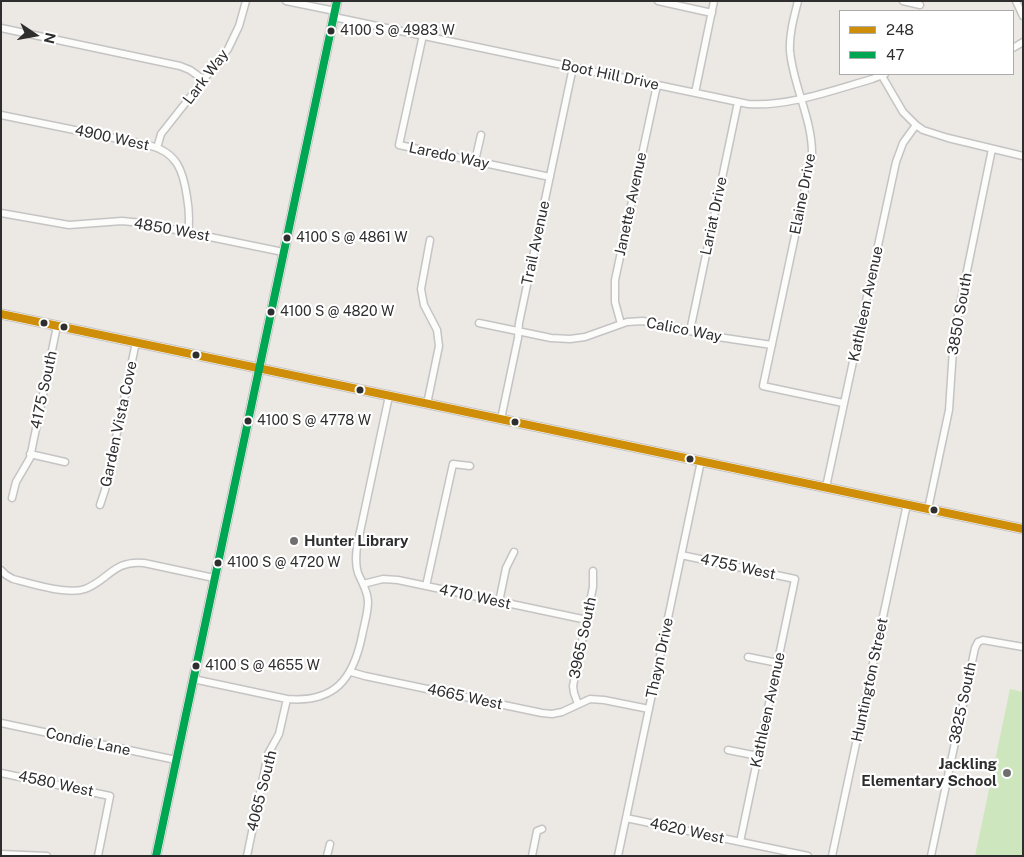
<!DOCTYPE html>
<style>
body{margin:0}
#map{position:relative;width:1024px;height:857px;overflow:hidden;background:#ece8e4;font-family:"Public Sans",sans-serif}
canvas{display:block}
.frame{position:absolute;inset:0;border:2px solid #2e2e2e;pointer-events:none}
.legend{position:absolute;left:839px;top:10px;width:175px;height:65px;box-sizing:border-box;background:#fff;border:1px solid #ababab;margin:0;padding:6px 9px;list-style:none;font-size:15px;color:#2e2e2e}
.legend li{display:flex;align-items:center;gap:10px;height:25px}
.legend b{width:25px;border:1px solid #ababab}
.north{position:absolute;left:10px;top:10px;width:50px;height:50px;-webkit-text-stroke:4px #fff;paint-order:stroke;rotate:102deg;font-size:14px;font-weight:700;line-height:20px;text-align:center;color:#2e2e2e}
.north::after{content:'';display:block;margin:auto;width:18px;height:22px;background:#2e2e2e;clip-path:polygon(50% 0,100% 100%,50% 72%,0 100%)}
</style>
<div id="map">
<canvas width="1024" height="857"></canvas>
<div class="frame"></div>
<ul class="legend">
<li><b style="height:6px;background:#cf8e09"></b>248</li>
<li><b style="height:6px;background:#00a651"></b>47</li>
</ul>
<div class="north">N</div>
</div>
<script>
const c = document.querySelector('canvas').getContext('2d');
c.lineJoin = 'round';
function paint(path, color) {
  c.fillStyle = color;
  c.fill(path, 'evenodd');
}
function stroke(path, color, width, dash) {
  c.strokeStyle = color;
  c.lineWidth = width;
  c.lineCap = dash ? 'butt' : 'round';
  c.setLineDash(dash || []);
  c.stroke(path);
}
function write(font, color, halo, rows, align = 'center') {
  c.font = font + ' "Public Sans",sans-serif';
  c.lineWidth = 4.5;
  c.setLineDash([]);
  c.textBaseline = 'middle';
  c.strokeStyle = halo;
  c.fillStyle = color;
  for (const [text, x, y, turn = 0] of rows) {
    c.save();
    c.translate(x, y);
    c.rotate((+turn || 0) * Math.PI / 180);
    c.textAlign = isNaN(turn) ? turn : align;
    if (halo) c.strokeText(text, 0, 0);
    c.fillText(text, 0, 0);
    c.restore();
  }
}
paint(new Path2D(`
 M1010,689L1023,692L1022,856H975Z`), '#cee6be');
const minor = new Path2D(`
 M286,1L335,11
 M658,1L712,13
 M798,1C794,17 789,34 790,51C793,86 813,120 812,156L763,386L843,403
 M903,1L920,5
 M1016,1L1023,16
 M334,17L748,104C788,107 833,90 872,79L885,74
 M1,28L180,66L190,70L204,80
 M423,35L399,145L550,177
 M1013,48L1023,42
 M882,76L903,112L916,125L923,130L948,138L1023,156
 M695,93L714,1
 M1,115L148,145C177,152 183,170 187,197C189,209 190,220 188,232
 M157,148L161,134L228,49L239,26L246,1
 M475,161L481,135
 M1,213L69,225L122,221L142,223L283,252
 M479,323L551,338L570,339L585,337L627,322L643,321L718,337L772,345
 M621,324L615,302V280L657,85
 M690,331L738,102
 M427,404L439,346L437,330L424,305L421,289L430,240
 M501,419L518,338L519,323L573,67
 M30,454L65,462
 M826,487L896,162L903,143L916,125
 M12,498L16,482L30,458L57,326
 M100,505L105,490L136,342
 M928,509L949,410L954,334L992,149
 M681,555L795,579L740,842
 M1,570L6,575L13,579C32,584 67,595 85,589C109,580 113,560 144,563L214,578
 M363,584L383,579L398,580L587,620
 M426,586L453,464L470,466
 M499,602L506,568L514,552
 M748,657L778,663
 M351,672L365,676L542,713L552,714L562,712L590,699L604,700L649,709
 M193,679L287,699C335,703 353,679 362,636C364,625 368,613 368,602C368,591 362,583 358,573C355,564 356,555 357,546L389,396
 M578,704L574,693L573,686L593,587V571
 M1,723L176,760
 M728,750L758,756
 M1,773L110,796L98,856
 M626,818L808,856
 M1,854L47,856
 M247,856L268,754L279,734L287,699
 M327,856L330,844
 M532,856L537,831L542,829
 M618,856L701,461
 M832,856L907,504
 M931,856L975,648L978,642L983,640L1023,647`);
const secondary = new Path2D(`
 M1,314L1023,529
 M156,856L337,1`);
stroke(minor, '#c5c4c5', 9);
stroke(secondary, '#c5c4c5', 11);
stroke(minor, '#fcfcfb', 6);
stroke(secondary, '#fcfcfb', 9);
stroke(new Path2D(`
 M1,314L1023,529`), '#cf8e09', 8);
stroke(new Path2D(`
 M156,856L337,1`), '#00a651', 8);
for (const [x, y, r, color] of [
 [331,31,4.5,"#2e2e2e"],
 [287,238,4.5,"#2e2e2e"],
 [271,312,4.5,"#2e2e2e"],
 [44,323,4.5,"#2e2e2e"],
 [64,327,4.5,"#2e2e2e"],
 [196,355,4.5,"#2e2e2e"],
 [360,390,4.5,"#2e2e2e"],
 [248,421,4.5,"#2e2e2e"],
 [515,422,4.5,"#2e2e2e"],
 [690,459,4.5,"#2e2e2e"],
 [934,510,4.5,"#2e2e2e"],
 [294,541,5,"#706f6e"],
 [218,563,4.5,"#2e2e2e"],
 [196,666,4.5,"#2e2e2e"],
 [1007,773,5,"#706f6e"]
]) {
  const dot = new Path2D();
  dot.arc(x, y, r, 0, 2 * Math.PI);
  c.fillStyle = color;
  c.fill(dot);
  stroke(dot, '#fff', 2);
}
write('14px', '#2e2e2e', '#fff', [
 ["4100 S @ 4983 W",340,31],
 ["4100 S @ 4861 W",296,238],
 ["4100 S @ 4820 W",280,312],
 ["4100 S @ 4778 W",257,421],
 ["4100 S @ 4720 W",227,563],
 ["4100 S @ 4655 W",205,666]
], 'left');
write('15px', '#2e2e2e', '#fff', [
 ["Boot Hill Drive",610,75,12],
 ["Lark Way",206,77,-53],
 ["4900 West",112,138,12],
 ["Laredo Way",449,156,12],
 ["Elaine Drive",803,194,-79],
 ["Janette Avenue",631,204,-78],
 ["Lariat Drive",714,216,-78],
 ["4850 West",172,230,10],
 ["Trail Avenue",536,243,-78],
 ["Kathleen Avenue",866,304,-78],
 ["3850 South",960,314,-80],
 ["Calico Way",684,330,11],
 ["4175 South",44,390,-78],
 ["Garden Vista Cove",119,424,-78],
 ["4755 West",738,567,12],
 ["4710 West",475,597,12],
 ["3965 South",583,638,-78],
 ["Thayn Drive",660,658,-78],
 ["Huntington Street",870,680,-78],
 ["4665 West",465,697,12],
 ["3825 South",963,703,-78],
 ["Kathleen Avenue",768,710,-78],
 ["Condie Lane",88,742,12],
 ["4580 West",56,784,12],
 ["4065 South",262,791,-76],
 ["4620 West",687,831,12]
]);
write('bold 15px', '#2e2e2e', '#fff', [
 ["Hunter Library",304,541],
 ["Jackling",997,764,"right"],
 ["Elementary School",997,781,"right"]
], 'left');
</script>
